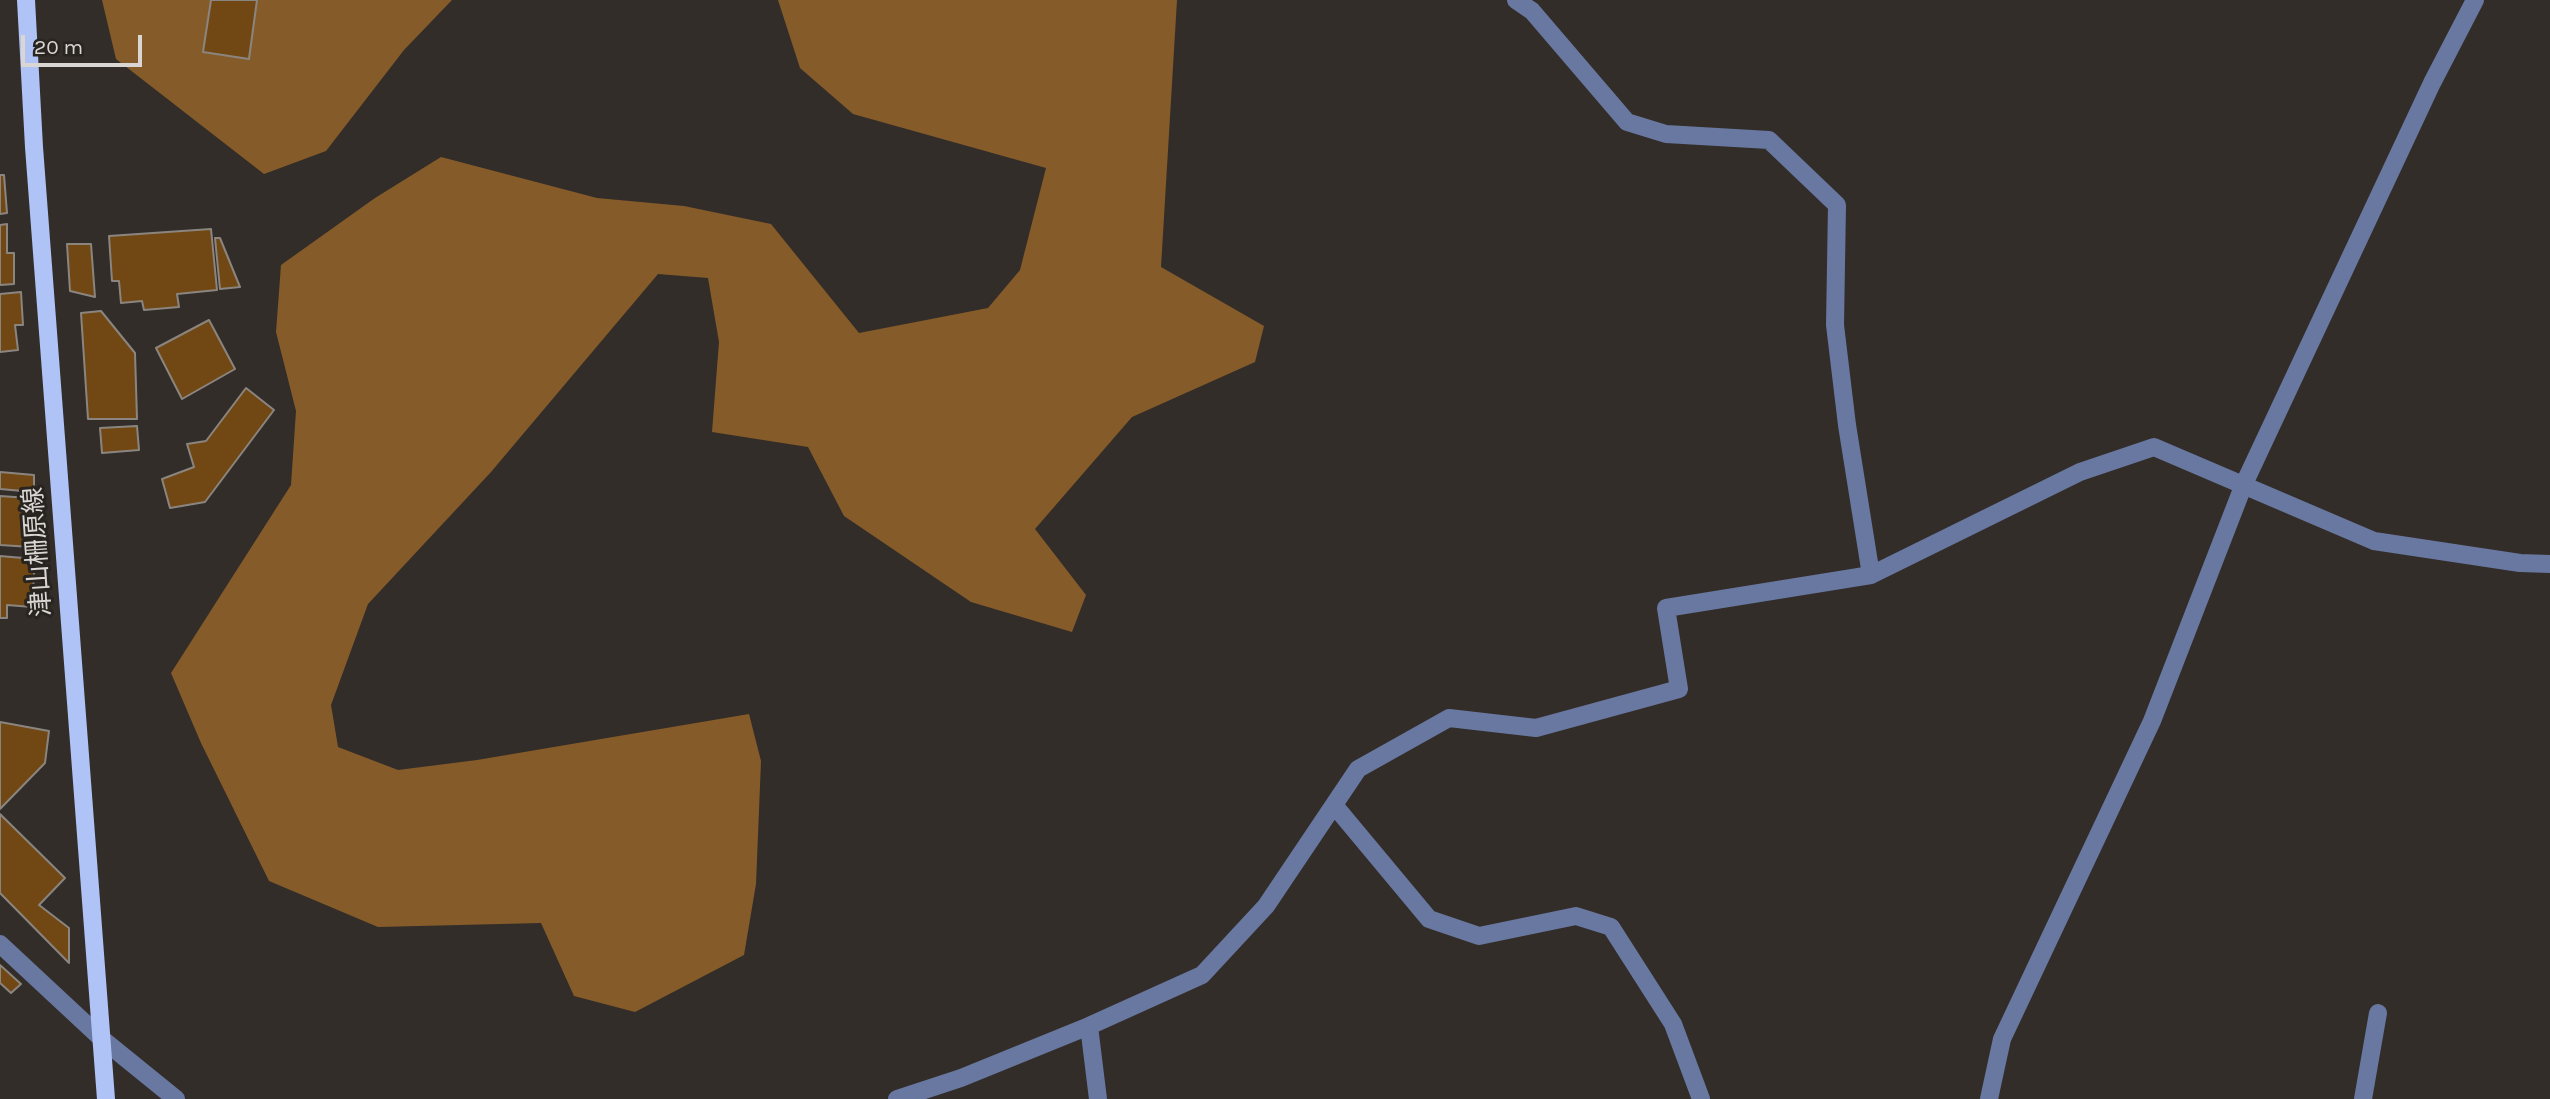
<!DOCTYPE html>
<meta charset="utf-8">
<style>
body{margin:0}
#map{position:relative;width:2550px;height:1099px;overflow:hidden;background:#322d29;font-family:Karla,sans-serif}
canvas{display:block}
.scale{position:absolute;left:21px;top:35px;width:121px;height:32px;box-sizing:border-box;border:4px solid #d9d6d3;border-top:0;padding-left:9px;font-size:21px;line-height:24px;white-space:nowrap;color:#d9d6d3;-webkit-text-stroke:5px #28241f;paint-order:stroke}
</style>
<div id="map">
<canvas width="2550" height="1099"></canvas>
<div class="scale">20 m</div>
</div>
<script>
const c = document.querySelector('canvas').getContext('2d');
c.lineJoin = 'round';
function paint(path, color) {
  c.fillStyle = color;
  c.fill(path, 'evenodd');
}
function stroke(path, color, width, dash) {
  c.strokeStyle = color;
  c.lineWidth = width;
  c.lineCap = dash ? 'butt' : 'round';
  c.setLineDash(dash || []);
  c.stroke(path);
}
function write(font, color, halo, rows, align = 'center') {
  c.font = font + ' Karla,"Noto Sans JP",sans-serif';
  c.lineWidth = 6;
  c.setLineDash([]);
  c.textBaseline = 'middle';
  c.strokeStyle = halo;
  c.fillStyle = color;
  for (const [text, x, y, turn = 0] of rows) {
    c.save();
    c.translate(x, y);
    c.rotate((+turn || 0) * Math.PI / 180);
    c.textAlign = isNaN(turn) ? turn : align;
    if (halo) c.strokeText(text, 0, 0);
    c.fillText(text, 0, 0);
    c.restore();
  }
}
paint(new Path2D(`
 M102,0H452L404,50L326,151L264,174L116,59Z
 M778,0H1177L1161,267L1264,326L1255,362L1132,417L1035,529L1086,595L1072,632L971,602L844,516L808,447L712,432L719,342L708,278L658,274L491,472L368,604L331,705L338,747L398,770L477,760L749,714L761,761L756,884L744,955L635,1012L574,996L541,923L378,927L269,881L201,743L171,673L291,485L296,411L276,332L281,265L375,198L441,157L597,198L684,206L771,224L859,333L988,308L1020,270L1046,168L853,114L800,68Z`), '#865b2a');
const building = new Path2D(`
 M211,0H257L249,59L203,52Z
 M0,175H4L7,213L0,214Z
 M7,224V253H14V284L0,285V225Z
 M211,229L217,290L177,294L179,307L144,310L142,301L121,303L119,281H112L109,236Z
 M215,238H220L240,287L220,289Z
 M67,244H91L95,297L70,291Z
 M21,292L23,325H15L18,350L0,352V294Z
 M101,311L135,353L137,419H88L81,313Z
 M209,320L235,369L182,399L156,348Z
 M246,388L274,410L205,502L170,508L162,479L194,467L187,444L206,441Z
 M137,426L139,450L102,453L100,428Z
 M0,472L34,475V492L0,489Z
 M0,496L29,498L27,512L34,513L31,547L0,545Z
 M0,556L35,559L32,607L7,605V618H0Z
 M0,722L49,731L45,763L0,809Z
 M0,814L65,878L39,905L69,928V963L0,893Z
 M0,965L21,984L11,993L0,983Z`);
paint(building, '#714813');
stroke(building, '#8b8580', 2);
stroke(new Path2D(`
 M1516,0L1532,11L1627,122L1666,134L1769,140L1837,205L1835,325L1847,425L1871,575
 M1334,805L1429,919L1479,936L1576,916L1611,927L1673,1024L1701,1099
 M0,944L102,1039L176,1099
 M1089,1026L1098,1099
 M897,1099L961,1078L1089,1026L1202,975L1266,906L1358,769L1449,718L1536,728L1679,689L1666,608L1871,575L2080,472L2154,447L2374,541L2520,563L2550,564
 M1989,1099L2002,1039L2152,721L2244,484L2432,83L2475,0
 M2363,1099L2378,1013`), '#6978a1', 18);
stroke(new Path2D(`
 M26,0L34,147L106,1099`), '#b0c3f6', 18);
write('26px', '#d9d6d3', '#28241f', [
 ["津山柵原線",38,552,-94]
]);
</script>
